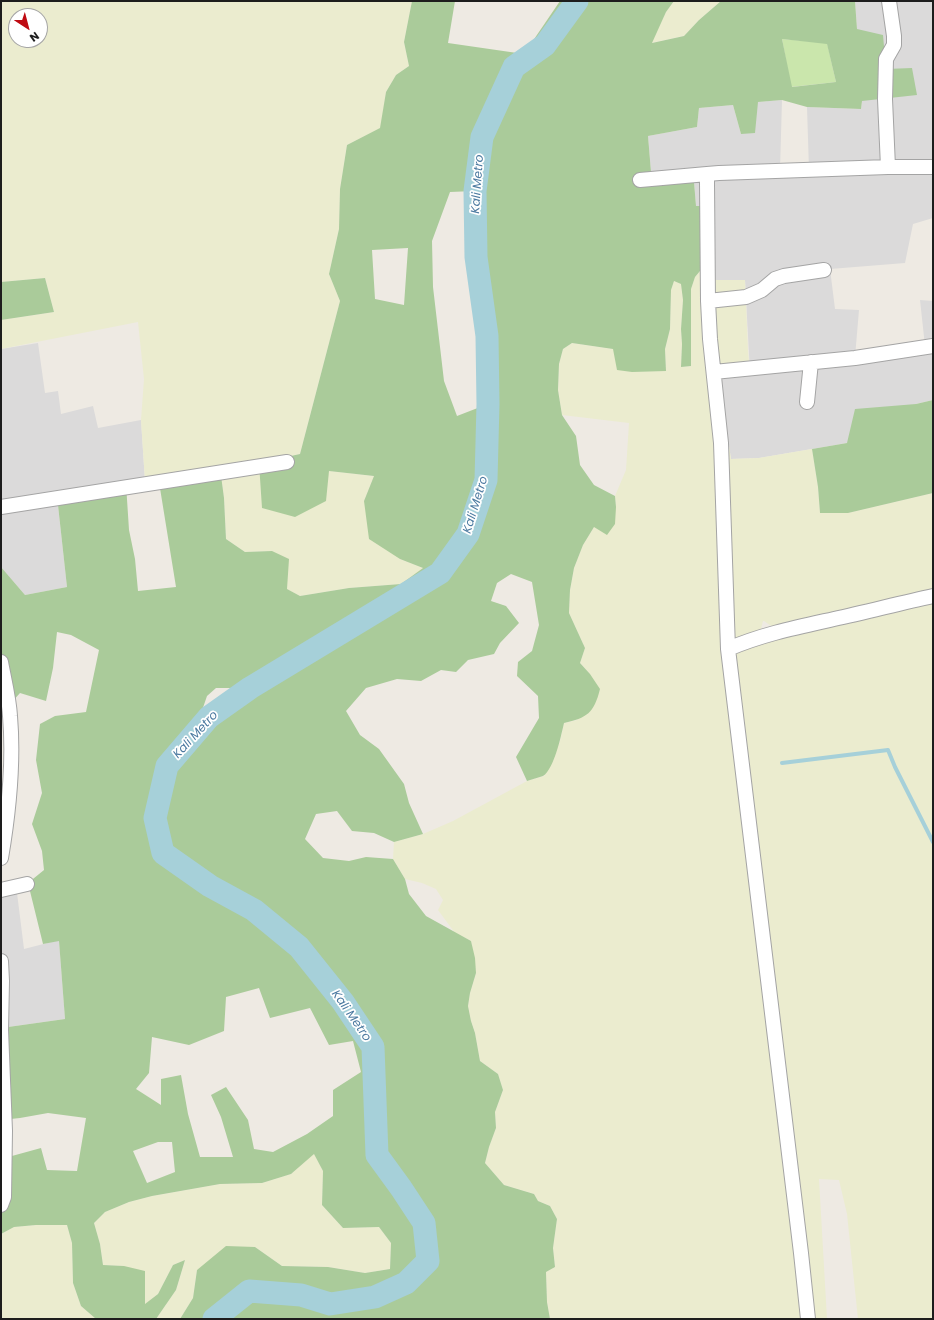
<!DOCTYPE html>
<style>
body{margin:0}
#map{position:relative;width:934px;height:1320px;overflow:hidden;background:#eeeae3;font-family:Poppins,sans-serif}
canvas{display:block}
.frame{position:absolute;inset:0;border:2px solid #1d1d1d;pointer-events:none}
.north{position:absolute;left:8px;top:8px;width:40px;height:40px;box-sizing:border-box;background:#fff;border:1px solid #a5a5a5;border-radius:50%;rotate:144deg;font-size:11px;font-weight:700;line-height:16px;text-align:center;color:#1d1d1d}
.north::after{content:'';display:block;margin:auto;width:14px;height:18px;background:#bf0b12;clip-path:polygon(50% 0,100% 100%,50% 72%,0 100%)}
</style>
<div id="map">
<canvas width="934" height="1320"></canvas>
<div class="frame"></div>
<div class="north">N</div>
</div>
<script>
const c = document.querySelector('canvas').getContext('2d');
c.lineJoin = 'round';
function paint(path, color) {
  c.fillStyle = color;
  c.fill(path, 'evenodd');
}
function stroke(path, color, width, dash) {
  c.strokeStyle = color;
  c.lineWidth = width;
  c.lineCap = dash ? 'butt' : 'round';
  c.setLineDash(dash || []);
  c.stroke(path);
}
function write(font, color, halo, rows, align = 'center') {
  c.font = font + ' Poppins,sans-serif';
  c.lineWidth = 3.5;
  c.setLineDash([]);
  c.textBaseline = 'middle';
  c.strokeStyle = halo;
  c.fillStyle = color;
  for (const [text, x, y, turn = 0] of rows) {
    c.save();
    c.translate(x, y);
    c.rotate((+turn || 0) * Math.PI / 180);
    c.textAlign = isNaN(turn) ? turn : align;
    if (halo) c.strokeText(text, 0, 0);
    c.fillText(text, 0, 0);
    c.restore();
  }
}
paint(new Path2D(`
 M855,1H933V218L913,224L905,263L830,269L835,309L859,310L855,357L925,346L920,300L933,301V400L916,404L847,443L759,458L731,459L717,372L750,373L745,280H716L712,272L706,206H696L693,170L651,172L648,136L697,127L699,108L733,105L741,134L757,102L782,100L780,170H809L807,107L861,109L862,101L886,69L857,29Z
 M38,343L45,393L58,391L61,414L93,406L98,428L141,420L145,481L57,496L67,587L25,595L1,567V349Z
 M16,885L24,949L59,940L65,1019L1,1028V890Z`), '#dbdada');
paint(new Path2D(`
 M1,1H412L404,42L409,66L396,75L386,92L381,128L347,145L340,189L339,229L329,274L340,301L300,454L259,463L374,476L364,501L400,559L423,568L401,584L349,588L300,596L286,589L272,551L245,552L226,539L224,498L220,468L145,481L141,420L144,379L138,322L1,349V320L54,312L45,278L1,282ZM16,16H40V40H16Z
 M674,1H721L699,20L684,36L651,43L666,12Z
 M700,271L712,272L716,280H745L748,350L750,373L718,372L731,459L759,458L812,449L818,487L820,513H848L933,493V1319H858L847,1214L839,1180L819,1179L827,1319H550L547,1302L546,1272L555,1267L553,1248L557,1219L550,1206L538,1201L534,1194L504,1185L485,1163L489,1147L496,1128L495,1112L503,1090L498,1074L480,1061L475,1033L471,1021L468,1006L470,993L476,973L471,941L455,933L438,910L443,900L436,889L422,883L405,879L393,859L394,842L423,834L453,821L527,781L544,776L560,741L564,723L577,720L590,674L580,663L585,648L569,613L570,590L574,568L583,545L594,527L616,507L615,496L626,470L629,423L562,415L558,390L559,364L563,349L572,343L613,349L658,371H666L665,349L670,329L671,290L674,281L681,284L683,300L681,329L682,344L681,367L691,366V289L695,277ZM763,621H764L780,632L759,636Z
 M314,1153L323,1171L322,1205L343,1228L379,1227L391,1243L390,1269L365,1273L328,1267L282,1266L255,1247L197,1270L193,1298L180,1319H156L176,1290L185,1260L173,1265L158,1294L145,1305L124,1266L103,1265L100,1244L94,1223L105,1212L129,1202L152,1196L220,1184L262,1183L291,1174Z
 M36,1225H67L72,1243L73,1283L81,1306L96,1319H1V1234L14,1227Z`), '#ebeccf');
paint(new Path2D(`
 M782,39L827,43L836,82L791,87Z`), '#cae6ac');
paint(new Path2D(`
 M412,1H455L448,43L524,54L560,1H674L666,12L652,43L684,36L699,20L721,1H855L857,29L883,35L886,69L912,68L917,95L862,101L861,109L807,107L782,100L758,102L755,133L741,134L733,105L699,108L697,127L648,136L651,172L693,170L696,206H706L712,272L700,271L695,277L691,289V366L681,367L682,344L681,329L683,300L681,284L674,281L671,290L670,329L665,349L666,371L632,372L617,370L613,349L572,343L563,349L559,364L558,390L562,415L576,436L580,465L594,485L615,496L616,507L615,524L607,535L594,527L583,545L574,568L570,590L569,613L585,648L580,663L590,674L600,689C594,713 587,718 564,723C561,736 554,769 543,776C538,778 532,779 527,781L516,757L539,718L538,696L517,676L518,662L532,651L539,625L532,582L511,574L497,583L491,601L506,606L519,623L500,643L494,654L468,660L456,672L441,670L421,681L397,679L366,688L346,711L360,735L379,749L404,784L409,803L423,834L394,842L374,833L352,831L337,811L316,814L305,839L323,858L349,861L366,857L393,859L405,879L409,894L426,916L471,941L475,958L476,973L470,993L468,1006L471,1021L475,1033L480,1061L498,1074L503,1090L495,1112L496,1128L489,1147L485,1163L504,1185L534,1194L538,1201L550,1206L557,1219L553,1248L555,1267L546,1272L547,1302L550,1319H180L193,1298L197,1270L226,1246L255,1247L282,1266L328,1267L365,1273L390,1269L391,1243L379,1227L343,1228L322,1205L323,1171L314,1154L291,1174L262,1183L220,1184L152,1196L129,1202L105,1212L94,1223L100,1244L103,1265L124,1266L145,1271V1304L158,1294L173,1265L185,1260L176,1290L156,1319H96L81,1306L73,1283L72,1243L67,1225H36L14,1227L1,1234V1159L41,1148L47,1170L77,1171L86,1118L48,1113L20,1118L1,1120V1028L65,1019L59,941L43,944L28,883L44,870L42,851L32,824L42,793L36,760L40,724L55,716L86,712L99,650L71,635L57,632L53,668L46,701L20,693L1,714V567L25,595L67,587L57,496L126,484L129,530L135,559L138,591L176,587L159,482L220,468L224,498L226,539L245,552L272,551L289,559L287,589L300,596L349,588L401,584L423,568L400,559L369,539L364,501L374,476L329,471L326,501L295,517L262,508L259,463L300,454L340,301L329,274L339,229L340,189L347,145L380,128L386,92L396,75L409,66L404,42ZM782,39L827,44L836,82L792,87ZM474,191L476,257L487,336L488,404L457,416L444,381L433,287L432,241L450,192ZM408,248L404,305L375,299L372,250ZM216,688H249L209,717L194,734L207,696ZM259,988L270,1018L310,1008L329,1045L353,1041L361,1072L333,1090V1116L307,1134L273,1152L254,1149L248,1120L226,1087L211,1095L221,1117L233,1157H200L188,1114L181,1075L161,1079V1105L136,1089L149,1073L152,1037L189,1045L224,1031L226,997ZM158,1142H172L175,1172L147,1183L133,1151Z
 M45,278L54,312L1,320V282Z
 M933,400V493L848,513H820L818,487L812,449L847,443L855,409L916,404Z`), '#aacb9a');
stroke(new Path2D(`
 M782,763L888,750L895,767L933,842`), '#a6d0d9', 4);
stroke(new Path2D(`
 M214,1319L249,1291L301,1295L330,1304L375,1297L406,1283L428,1261L424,1223L401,1188L377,1155L373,1047L343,1002L299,947L254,910L210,886L163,853L155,818L167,766L209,717L250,688L440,573L468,534L486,480L488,404L487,336L476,257L475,191L482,137L514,67L545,45L577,1`), '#a6d0d9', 23);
const minor = new Path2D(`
 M888,167L885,99L886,59L894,45V36L889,1
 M933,167H888L719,173L707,174V183L708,301L710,339L721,443L728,649C763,634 798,627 834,619C867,612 900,603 933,596
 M640,180L707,174
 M708,301L746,297L762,290L775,279L784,276L824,270
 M714,372L855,358L933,346
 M807,402L811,362
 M1,507L287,462
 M728,649L801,1253L808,1319
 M1,662C4,679 9,698 10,716C14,763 9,811 1,858
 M1,890L27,884
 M1,961L2,981L1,1030L5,1131L4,1197L1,1205`);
stroke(minor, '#a4a4a4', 16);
stroke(minor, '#fff', 14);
write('italic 12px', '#4c7aa0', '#fff', [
 ["Kali Metro",478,184,-86],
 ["Kali Metro",476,505,-73],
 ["Kali Metro",196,735,-47],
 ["Kali Metro",351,1016,55]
]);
</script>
